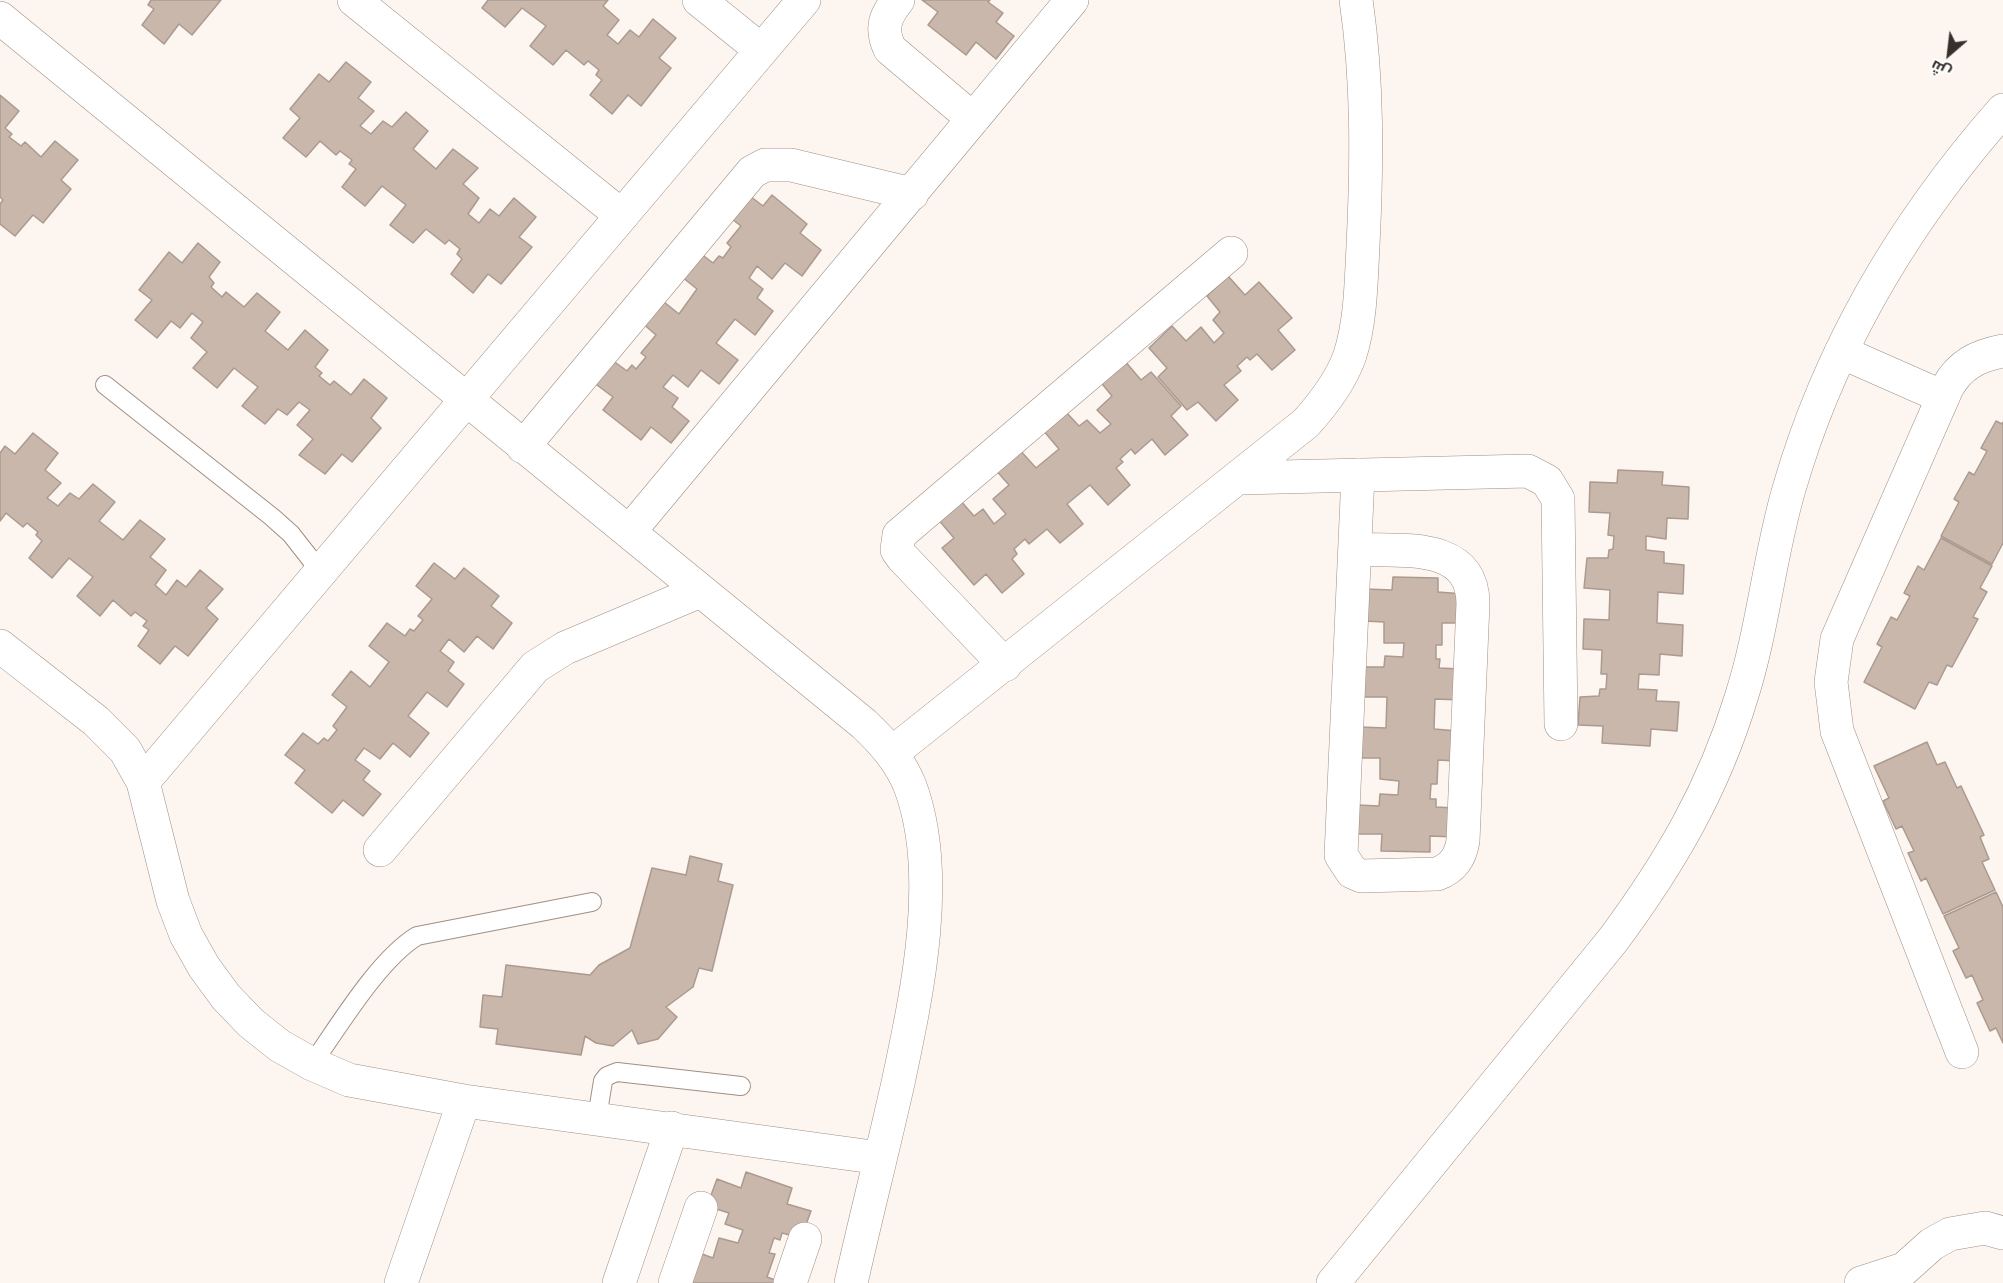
<!DOCTYPE html>
<meta charset="utf-8">
<style>
body{margin:0}
#map{position:relative;width:2003px;height:1283px;overflow:hidden;background:#fcf5f0;font-family:"IBM Plex Sans",Cairo,sans-serif}
canvas{display:block}
.north{position:absolute;left:1919px;top:24px;width:60px;height:60px;-webkit-text-stroke:4px #fff;paint-order:stroke;rotate:208deg;font-size:16px;font-weight:700;line-height:24px;text-align:center;color:#372f2b}
.north::after{content:'';display:block;margin:auto;width:21px;height:27px;background:#372f2b;clip-path:polygon(50% 0,100% 100%,50% 72%,0 100%)}
</style>
<div id="map">
<canvas width="2003" height="1283"></canvas>
<div class="north">ش</div>
</div>
<script>
const c = document.querySelector('canvas').getContext('2d');
c.lineJoin = 'round';
function paint(path, color) {
  c.fillStyle = color;
  c.fill(path, 'evenodd');
}
function stroke(path, color, width, dash) {
  c.strokeStyle = color;
  c.lineWidth = width;
  c.lineCap = dash ? 'butt' : 'round';
  c.setLineDash(dash || []);
  c.stroke(path);
}
const building = new Path2D(`
 M151,0H221L192,35L179,24L164,44L142,25L154,9L148,5Z
 M488,0H608L603,6L619,20L607,35L618,44L630,30L639,37L653,19L676,38L659,58L671,68L641,106L628,95L612,114L590,95L602,80L596,75L599,70L588,61L584,65L566,50L553,65L530,46L546,26L522,8L505,27L482,8Z
 M922,0H990L988,2L1003,13L996,22L1014,36L996,59L976,42L966,55L928,25L938,12Z
 M346,62L371,82L358,98L374,111L360,126L371,134L383,121L392,127L406,112L428,131L413,149L436,169L453,149L478,168L463,184L479,198L468,214L479,223L490,209L499,216L514,198L536,217L519,237L532,247L501,284L488,274L473,293L451,274L462,259L457,254L460,249L449,240L445,244L426,229L413,243L390,225L406,205L382,186L365,206L342,187L356,169L349,164L352,160L340,151L336,155L320,141L306,157L283,138L300,118L290,109L319,74L329,82Z
 M0,95L19,111L5,128L12,134L9,137L21,146L25,142L41,157L55,141L78,160L61,180L71,189L43,223L33,215L15,236L0,224V204L3,200L0,197Z
 M742,190L763,206L772,195L807,224L800,233L821,250L802,276L785,263L772,279L757,266L749,278L763,289L757,298L773,311L755,335L735,319L716,343L738,360L719,384L701,370L688,387L673,375L663,387L678,398L672,407L689,421L671,443L651,427L641,440L603,410L613,397L593,382L612,360L627,371L632,365L636,369L646,357L641,353L656,335L641,322L659,298L679,314L697,289L677,273L696,250L713,263L719,256L723,258L731,247L727,243L741,226L724,213Z
 M198,243L220,262L209,277L214,283L211,287L222,297L226,292L244,307L257,293L280,312L265,331L288,350L305,330L328,350L315,367L322,373L319,376L330,385L334,381L351,395L364,379L387,398L371,418L381,428L352,462L342,454L325,474L299,455L313,439L297,425L310,410L299,402L287,415L278,409L265,424L242,406L258,387L234,368L217,388L193,368L207,352L191,338L203,322L192,313L180,328L171,321L157,338L135,320L152,300L139,290L169,252L182,263Z
 M1228,276L1245,295L1259,282L1292,318L1278,330L1295,350L1272,370L1257,354L1250,360L1247,357L1237,366L1241,371L1224,385L1238,400L1216,421L1198,402L1187,410L1158,377L1167,368L1149,348L1172,326L1186,341L1201,327L1214,343L1224,333L1213,320L1220,312L1207,296Z
 M1124,360L1141,380L1151,372L1181,406L1171,416L1188,435L1165,455L1152,439L1135,454L1131,449L1120,459L1123,462L1116,468L1130,485L1108,505L1090,485L1067,504L1083,524L1060,543L1047,529L1029,544L1025,539L1014,549L1017,554L1012,559L1024,574L1002,593L986,574L974,585L942,548L954,538L937,518L959,499L974,516L983,509L994,524L1006,514L993,499L1009,485L994,468L1018,448L1036,468L1059,449L1043,430L1065,411L1079,426L1087,420L1100,433L1111,424L1097,410L1112,396L1099,380Z
 M1996,421L2002,424L2003,422V543L1992,564L1941,536L1959,502L1954,499L1969,472L1974,475L1987,451L1981,448Z
 M33,433L58,453L45,470L61,483L47,498L58,506L70,493L79,499L93,484L115,502L99,521L123,540L140,520L165,539L150,557L166,570L155,585L166,595L177,580L186,587L200,570L223,589L206,608L218,619L188,656L175,646L160,664L138,646L149,630L143,626L147,621L135,612L131,616L113,600L100,616L77,596L93,577L69,558L52,578L29,558L42,541L36,535L38,532L27,523L23,527L6,513L0,521V453L5,446L15,454Z
 M1618,470L1663,472L1662,485L1689,487L1688,519L1667,518L1666,539L1646,536V550L1664,552V563L1684,565L1683,594L1658,592L1657,623L1683,625L1682,656L1660,654L1659,675L1639,674L1638,689L1657,690L1656,701L1679,702L1677,731L1651,729L1650,746L1602,743L1603,726L1578,725L1580,697L1599,696L1600,689H1606L1607,674H1601L1602,650L1583,649L1584,619L1609,620L1610,590L1584,588L1587,558H1608L1609,550L1613,549L1614,536L1608,535L1610,513L1589,512L1590,482L1617,483Z
 M1941,538L1992,566L1980,588L1987,592L1973,617L1978,619L1952,667L1947,665L1937,685L1929,682L1915,709L1864,682L1882,647L1877,644L1891,617L1897,620L1910,596L1904,593L1918,566L1924,570Z
 M434,563L455,579L464,568L499,596L491,606L512,623L493,649L477,636L464,652L449,639L440,651L454,662L448,671L464,684L447,707L427,692L408,716L429,733L410,757L393,743L380,759L364,748L355,760L370,771L363,780L381,794L363,816L343,800L332,813L295,783L305,770L285,755L303,733L318,744L324,738L328,741L337,730L333,726L347,707L332,695L351,671L370,687L389,662L369,646L387,623L405,636L410,629L414,631L423,620L418,616L432,599L416,586Z
 M1393,577L1438,578V592L1464,594L1463,623H1442V645H1436V659H1440L1439,668L1461,669V700L1435,699L1434,729L1458,731L1457,761L1438,760L1437,784H1431L1430,799H1436V807L1455,808V837L1430,836V852L1381,851L1382,834H1356L1357,805L1379,806L1380,794L1398,795L1399,781L1380,779V758H1357L1359,727L1386,728L1387,697H1362L1363,667H1384L1385,656L1403,657L1404,643H1384V622L1364,621L1365,589L1392,590Z
 M1927,742L1937,765L1945,762L1957,788L1961,786L1984,835L1980,837L1989,859L1982,862L1995,890L1943,914L1926,878L1921,881L1908,853L1914,851L1902,826L1896,829L1883,801L1889,798L1874,766Z
 M690,856L722,864L718,881L733,885L712,971L699,968L693,987L666,1007L677,1017L658,1039L638,1044L632,1030L613,1046L596,1043L585,1036L581,1055L496,1044L498,1029L480,1027L483,995L502,997L506,965L590,975L599,965L630,948L652,868L686,875Z
 M1996,892L2003,907V1043L1996,1028L1990,1031L1977,1003L1983,1000L1972,975L1966,978L1953,951L1959,948L1944,916Z
 M746,1172L792,1188L787,1204L811,1211L801,1238L782,1233L780,1240L774,1238L769,1253L775,1254L767,1277L783,1283H692L691,1250L713,1258L719,1238L738,1243L743,1230L725,1224L729,1213L707,1206L717,1179L741,1188Z`);
paint(building, '#c9b7ac');
stroke(building, '#ab9a8f', 1.5);
const service = new Path2D(`
 M105,385L272,517L291,534L320,571
 M312,1064C339,1026 378,960 417,936L592,902
 M597,1118L603,1081L607,1076L617,1072L741,1086`);
const minor = new Path2D(`
 M354,0L621,215
 M699,0L761,50
 M898,0C885,16 880,29 890,49L973,119
 M0,18L864,724C883,742 900,761 910,786C943,874 917,994 898,1083C883,1150 866,1216 851,1283
 M1841,352L1943,397
 M523,447L752,172L765,165H791L912,194
 M1239,478L1528,471L1547,481L1558,499L1561,724
 M629,532L1072,0
 M1355,549C1399,552 1472,540 1473,603L1463,841C1460,858 1453,868 1437,874L1361,876L1352,872L1341,855L1358,475
 M0,646L96,721L125,750L143,782L173,901L186,935L204,967L226,997L251,1023L280,1046L312,1064L349,1080L464,1101L880,1158
 M1005,665L902,557L897,550L899,535L1231,253
 M892,753L1306,423C1324,403 1341,381 1350,355C1361,320 1361,282 1363,246C1367,164 1368,81 1356,0
 M143,782L804,0
 M380,850L535,667L565,648L700,591
 M1962,1052L1837,731L1831,682L1837,639L1947,388C1960,364 1978,356 2003,351
 M401,1283L464,1101
 M619,1283L672,1128
 M675,1283L701,1208
 M790,1283L805,1239
 M1861,1283L1904,1269L1932,1244L1950,1234L1985,1228L2003,1233`);
const tertiary = new Path2D(`
 M1333,1283L1613,940C1670,863 1713,790 1741,698C1763,630 1769,557 1789,489C1830,347 1906,220 2003,110`);
stroke(service, '#a08f84', 20);
stroke(minor, '#a08f84', 34);
stroke(tertiary, '#a08f84', 34);
stroke(service, '#fff', 18);
stroke(minor, '#fff', 33);
stroke(tertiary, '#fff', 33);
</script>
